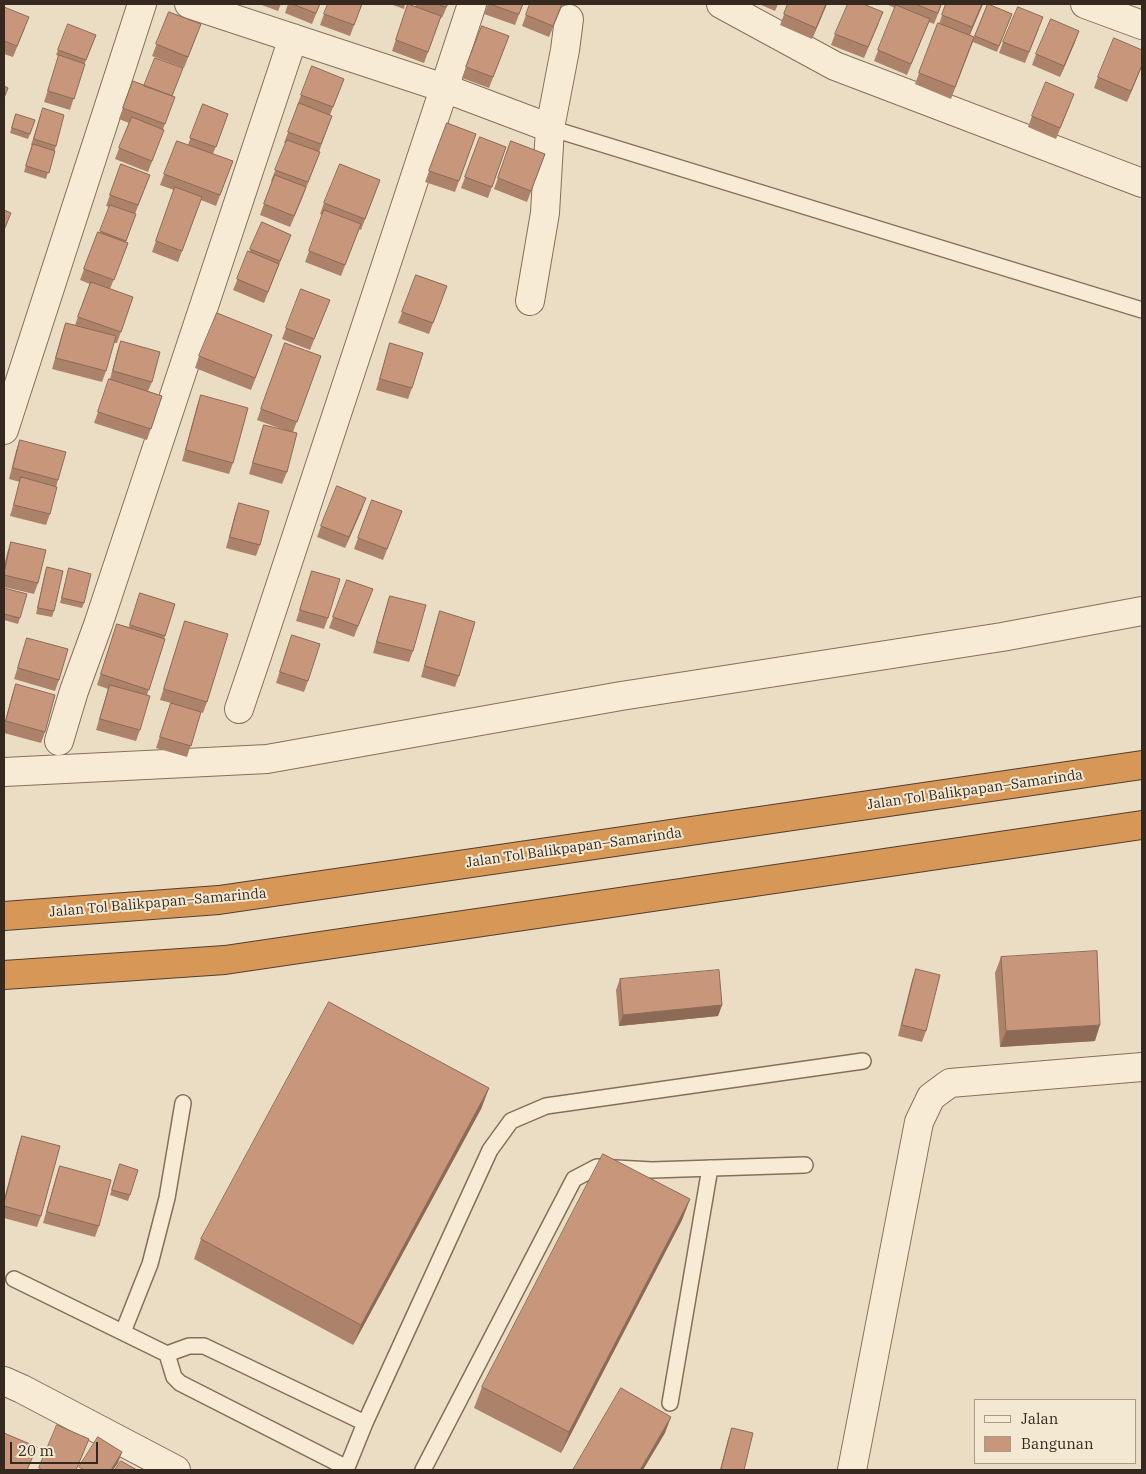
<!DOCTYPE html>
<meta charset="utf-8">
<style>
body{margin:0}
#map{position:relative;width:1146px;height:1474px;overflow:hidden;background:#ebddc3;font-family:"IBM Plex Serif",serif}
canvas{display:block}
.frame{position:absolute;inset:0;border:5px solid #35281e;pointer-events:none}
.legend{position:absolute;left:974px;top:1399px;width:162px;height:65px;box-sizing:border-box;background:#f3e8d2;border:1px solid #a79b8a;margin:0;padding:6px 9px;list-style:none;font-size:15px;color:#35281e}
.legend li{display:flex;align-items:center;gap:10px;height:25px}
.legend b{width:25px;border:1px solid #a79b8a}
.scale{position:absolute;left:10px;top:1442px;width:88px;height:22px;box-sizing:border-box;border:2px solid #35281e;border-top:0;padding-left:6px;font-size:15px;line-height:18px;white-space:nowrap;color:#35281e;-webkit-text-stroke:4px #f3e8d2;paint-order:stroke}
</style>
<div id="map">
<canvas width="1146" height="1474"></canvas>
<div class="frame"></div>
<ul class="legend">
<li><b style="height:6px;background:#f7ebd6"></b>Jalan</li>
<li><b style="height:14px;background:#c8977b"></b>Bangunan</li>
</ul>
<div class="scale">20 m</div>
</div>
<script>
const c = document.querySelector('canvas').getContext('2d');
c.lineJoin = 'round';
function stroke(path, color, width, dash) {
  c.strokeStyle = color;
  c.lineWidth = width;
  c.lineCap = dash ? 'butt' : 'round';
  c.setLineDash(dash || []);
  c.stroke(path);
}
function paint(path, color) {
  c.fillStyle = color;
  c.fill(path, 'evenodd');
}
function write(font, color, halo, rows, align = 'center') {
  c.font = font + ' "IBM Plex Serif",serif';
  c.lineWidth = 4;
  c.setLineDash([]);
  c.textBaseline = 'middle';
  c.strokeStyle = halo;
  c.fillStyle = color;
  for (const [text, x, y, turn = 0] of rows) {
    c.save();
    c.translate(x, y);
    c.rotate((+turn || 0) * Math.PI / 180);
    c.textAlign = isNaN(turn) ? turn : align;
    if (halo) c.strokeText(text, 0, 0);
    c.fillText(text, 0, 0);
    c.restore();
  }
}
const lane = new Path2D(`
 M550,128L1142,310
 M14,1279L167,1354L189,1346H204L365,1423
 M123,1332L150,1264L167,1198L183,1103
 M167,1354L174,1377L180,1383L347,1468
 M670,1403L710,1168
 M346,1470L365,1423L490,1150L511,1121L546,1106L863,1061
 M423,1470L574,1179L597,1167L652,1170L805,1165`);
const street = new Path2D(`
 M189,4L444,88L550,128
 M721,4L835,66L1142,183
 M1085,4L1142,25
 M530,301L545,213L550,128L565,50L569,19
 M4,430L142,4
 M239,709L258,653L472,4
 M59,741L74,691L98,625L293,38
 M4,772L267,759L621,696L1002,637L1142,611
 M4,1381L22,1389L176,1470
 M852,1470L919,1122L931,1097L950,1083L1142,1067`);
const highway = new Path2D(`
 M4,916L219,900L1142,765
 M4,975L225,960L1142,825`);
stroke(lane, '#856f5b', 18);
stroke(street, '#856f5b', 30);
stroke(highway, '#533e2f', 30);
stroke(lane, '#f7ebd6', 15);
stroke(street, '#f7ebd6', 28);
stroke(highway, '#d79857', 28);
paint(new Path2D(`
 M259,4H281L278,11Z
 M288,4H320L312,24L285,13Z
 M362,4L350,36L320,25L324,14Z
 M390,4H405L404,9Z
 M408,4L415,7L416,4H448L442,18L441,17L424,63L392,51Z
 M488,4H523L515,25L484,14Z
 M563,4L549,37L522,26L526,15Z
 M759,4H778L775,11Z
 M788,4H827L812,39L780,25Z
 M886,4H942L934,24L929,22L907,75L874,61L895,8Z
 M946,4H983L970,35L974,37L988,4L1012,14L997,52L973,42L951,99L915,84L938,23L939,24Z
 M4,7L25,28L13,57L4,54Z
 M169,12L201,24L184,68L152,56Z
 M879,23L864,58L831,45L835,34Z
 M482,26L505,47L489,88L462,78Z
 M1039,28L1025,63L999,53L1003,42Z
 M96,35L85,63L70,110L44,102L59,56L56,55L58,50Z
 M1075,42L1060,77L1032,65L1036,54Z
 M1142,50V66L1127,102L1094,88L1098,77Z
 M344,79L330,115L332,116L319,152H320L302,199L290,227L260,215L272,182L271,181L286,143H284L298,106H297L301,95Z
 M133,81L175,97L163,129L164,130L148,172L115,159L129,123L119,119Z
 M203,104L228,114L213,154L233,161L216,206L201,200L178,262L152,252L174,190L160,185L177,141L188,145Z
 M1070,105L1056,139L1028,127L1032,116Z
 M16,114L35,120L28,139L10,133Z
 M41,114L56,146L46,179L24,172L32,145H31Z
 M447,123L476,134L455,192L425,182Z
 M480,137L506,147L488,198L461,188Z
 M511,141L545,154L527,202L494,189Z
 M121,164L150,175L135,214H136L126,242L128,243L110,289L133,297L117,343H114L106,371L102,382L52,369L62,334L66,323L75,325L90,284L80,280L98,232L100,233L108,211L109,207L106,206Z
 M376,191L361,230L359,229L341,276L305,262L323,215L320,214L324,203Z
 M262,222L291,235L264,303L233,290Z
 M416,275L447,286L429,334L398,323Z
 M330,300L310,350L282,339L286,328Z
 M121,341L152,382L148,391L162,396L147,440L94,423L110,379L117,352Z
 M285,343L321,356L293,432L287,472L282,484L249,474L260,436L264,425L287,431L257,420Z
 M390,343L412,388L408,399L376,390Z
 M268,346L251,390L195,368L199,356Z
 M201,395L233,463L229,474L182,461L197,406Z
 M20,440L58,480L56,487L50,514L46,525L10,516L20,482L9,479L16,451Z
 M372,500L402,511L383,560L354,549Z
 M239,503L260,545L256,556L226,548L235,514Z
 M362,509L345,548L317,537L321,526Z
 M11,542L38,583L34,594L4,587V566L7,553Z
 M47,567L54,611L52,617L36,614L45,573Z
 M69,568L84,603L82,608L60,603Z
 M312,571L328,618L324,629L296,621Z
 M347,580L373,589L354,637L329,628Z
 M4,588L20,618L18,624L4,620Z
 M140,593L175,604L164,639H165L147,695L140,730L136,741L96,730L108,689L97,685L117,624L129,627Z
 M390,596L413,651L409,662L373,653L386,607Z
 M440,612L459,676L455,687L421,677L436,623Z
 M185,621L207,702L203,713L201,712L187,757L156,748L171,703L160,700Z
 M27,638L59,680L55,691L14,679Z
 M288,646L308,681L304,692L276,683Z
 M16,684L45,732L41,743L4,733V725L12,695Z
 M1001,957L1095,1041L1000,1047L995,973Z
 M916,969L926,1031L922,1042L898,1036L912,980Z
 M620,979L722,1005L718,1016L619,1026L616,990Z
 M489,1088L481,1109L353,1345L194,1259L201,1239Z
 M22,1136L41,1216L37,1227L4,1218V1199L18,1147Z
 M60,1166L99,1226L95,1237L43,1223L56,1177Z
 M118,1170L130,1195L128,1201L110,1195Z
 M690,1199L682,1220L561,1453L474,1408L482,1387Z
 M732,1428L744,1470H720L728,1439Z`), '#ac826a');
paint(new Path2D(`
 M826,4H827L812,39L816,28Z
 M982,4H983L968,38L972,27Z
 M1079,31L1075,42L1060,77L1064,66Z
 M1142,65V66L1127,102L1131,91Z
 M366,498L362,509L345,548L349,537Z
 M722,1005L718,1016L619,1026L623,1015Z
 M1100,1025L1095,1041L1000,1047L1006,1031Z
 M489,1088L481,1109L353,1345L361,1325Z
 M690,1199L682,1220L561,1453L569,1432Z
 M671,1417L665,1433L643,1470H640Z
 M122,1452L118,1463L113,1470H111Z`), '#8c6a56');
const building = new Path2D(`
 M293,4H320L316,13Z
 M328,4H362L354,25L324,14Z
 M408,4L441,16L428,52L396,40Z
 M438,4H448L446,7Z
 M490,4H523L519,14Z
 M530,4H562L553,26L526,15Z
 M788,4H826L816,28L784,14Z
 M848,4H863L883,12L868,47L835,34Z
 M916,4H941L938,13Z
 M946,4H982L972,27L942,15Z
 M988,4L1012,14L999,46L975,36Z
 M896,5L930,19L911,64L878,50Z
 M4,7L29,17L17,46L4,41Z
 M1018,7L1043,17L1029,52L1003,42Z
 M169,12L201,24L188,57L156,44Z
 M1051,19L1079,31L1064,66L1036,54Z
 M938,23L974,37L955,87L919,73Z
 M68,24L96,35L86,60L58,50Z
 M482,26L509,36L493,77L466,67Z
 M1114,38L1142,50V65L1131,91L1098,77Z
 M59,55L85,64L74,99L48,91Z
 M155,58L183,68L172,96L144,86Z
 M312,66L344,79L333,107L301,95Z
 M133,81L175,97L165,124L123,108Z
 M1046,82L1074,94L1060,128L1032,116Z
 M4,86L8,88L4,98Z
 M299,103L332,116L321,144L288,132Z
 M203,104L228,114L216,147L190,138Z
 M43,108L64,115L56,146L34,139Z
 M16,114L35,120L30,134L12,128Z
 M132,117L164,130L152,161L119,148Z
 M447,123L476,134L459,181L429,171Z
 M480,137L506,147L492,187L465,177Z
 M287,140L320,152L308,182L275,170Z
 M177,141L233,161L220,195L164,174Z
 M511,141L545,154L531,191L498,178Z
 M33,144L55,151L49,173L26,166Z
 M121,164L150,175L138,205L110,195Z
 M340,164L380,180L365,219L324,203Z
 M275,175L306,187L294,216L264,204Z
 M175,187L202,197L182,251L156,241Z
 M110,205L136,214L126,241L100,231Z
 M4,210L11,213L4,230Z
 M324,210L361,224L345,265L309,251Z
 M262,222L291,235L280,261L250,249Z
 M98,232L128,243L114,280L84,269Z
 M248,251L279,264L268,292L237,279Z
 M416,275L447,286L433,323L402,312Z
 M91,282L133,297L121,332L78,317Z
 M301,289L330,300L314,339L286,328Z
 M217,313L272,335L255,378L199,356Z
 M66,323L116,336L106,371L56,358Z
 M121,341L160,352L152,382L113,371Z
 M285,343L321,356L297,422L261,409Z
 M390,343L423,353L412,388L380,379Z
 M109,379L162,396L151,429L98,412Z
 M201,395L248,408L233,463L186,450Z
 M264,425L297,433L287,472L253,463Z
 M20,440L66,452L58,480L13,468Z
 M21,477L57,487L50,514L14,505Z
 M337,486L366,498L349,537L321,526Z
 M372,500L402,511L387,549L358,538Z
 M239,503L269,511L260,545L230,537Z
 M11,542L46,550L38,583L4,575Z
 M47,567L63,571L54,611L38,608Z
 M69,568L91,574L84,603L62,598Z
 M312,571L340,579L328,618L300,610Z
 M347,580L373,589L358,626L333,617Z
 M4,588L27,594L20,618L4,614Z
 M140,593L175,604L165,636L130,625Z
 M390,596L426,605L413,651L377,642Z
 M440,611L475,622L459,676L425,666Z
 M185,621L228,634L207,702L164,689Z
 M117,624L165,639L149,690L101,674Z
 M292,635L320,644L308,681L280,672Z
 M27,638L68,649L59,680L18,668Z
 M16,684L55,695L45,732L6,721Z
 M110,685L150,696L140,730L100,719Z
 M171,703L201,712L191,746L160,737Z
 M1097,951L1100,1025L1006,1031L1001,957Z
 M916,969L940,975L926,1031L902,1025Z
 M719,970L722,1005L623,1015L620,979Z
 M329,1002L489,1088L361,1325L201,1239Z
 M22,1136L60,1146L41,1216L4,1206V1203Z
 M603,1154L690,1199L569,1432L482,1387Z
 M120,1164L138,1170L130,1195L112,1190Z
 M60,1166L111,1180L99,1226L47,1212Z
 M621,1388L671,1417L640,1470H573Z
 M57,1425L89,1439L76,1470H43L39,1468Z
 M732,1428L753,1433L744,1470H721Z
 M4,1433L37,1447L27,1470H4Z
 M98,1437L122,1452L111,1470H84L79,1467Z
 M121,1461L137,1470H115Z`);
paint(building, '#c8977b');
stroke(building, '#8c6a56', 1);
write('14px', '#35281e', '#f3e8d2', [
 ["Jalan Tol Balikpapan–Samarinda",975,790,-8],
 ["Jalan Tol Balikpapan–Samarinda",574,848,-8],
 ["Jalan Tol Balikpapan–Samarinda",158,903,-5]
]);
</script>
